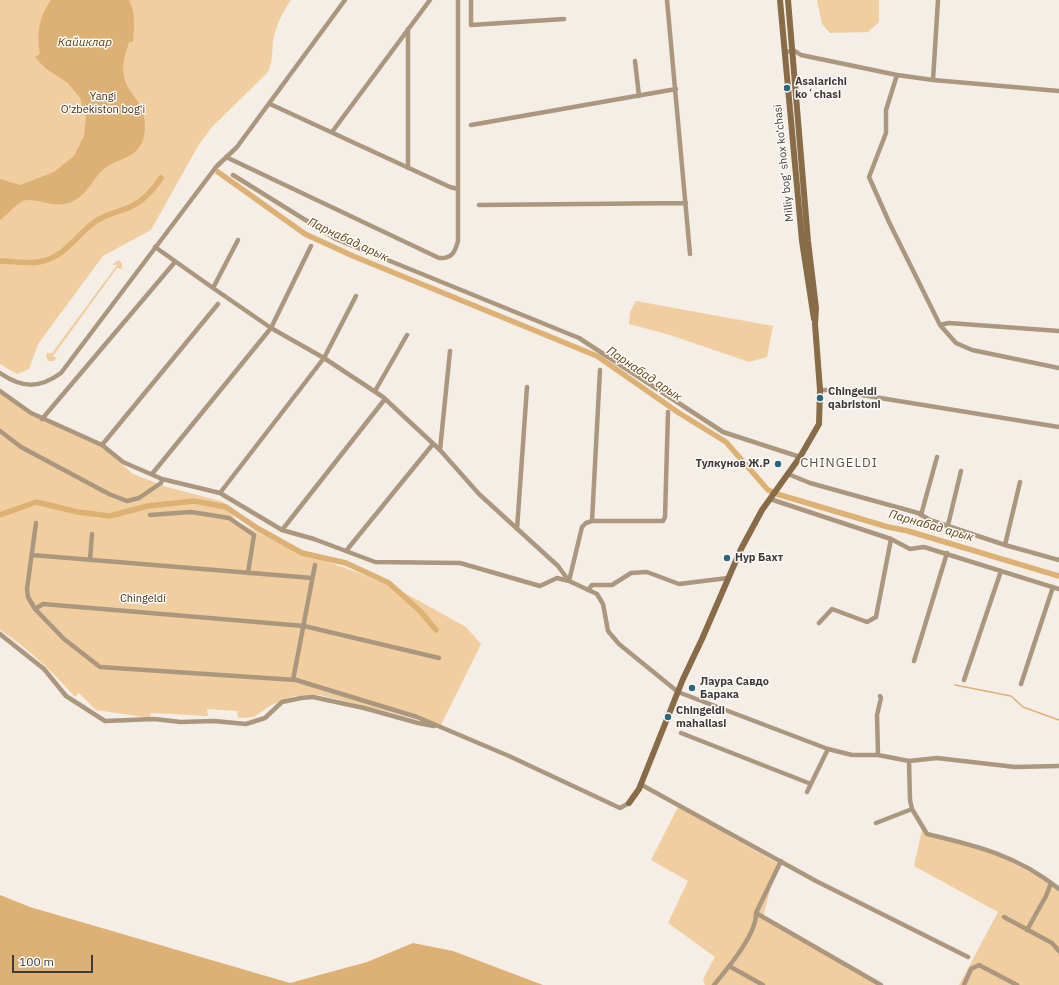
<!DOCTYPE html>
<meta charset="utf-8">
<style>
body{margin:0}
#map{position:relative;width:1059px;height:985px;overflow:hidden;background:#f5eee6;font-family:"IBM Plex Sans",sans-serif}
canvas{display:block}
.scale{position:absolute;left:12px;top:955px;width:81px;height:18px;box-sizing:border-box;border:2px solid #3d3a37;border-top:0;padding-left:5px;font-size:12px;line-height:14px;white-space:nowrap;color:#3d3a37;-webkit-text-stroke:3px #fffcf9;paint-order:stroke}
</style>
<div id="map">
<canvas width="1059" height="985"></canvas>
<div class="scale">100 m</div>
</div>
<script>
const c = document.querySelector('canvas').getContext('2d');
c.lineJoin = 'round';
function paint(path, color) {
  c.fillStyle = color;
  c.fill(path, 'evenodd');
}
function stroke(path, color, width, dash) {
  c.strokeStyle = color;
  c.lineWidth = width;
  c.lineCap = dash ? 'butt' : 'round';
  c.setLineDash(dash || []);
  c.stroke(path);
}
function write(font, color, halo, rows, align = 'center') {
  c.font = font + ' "IBM Plex Sans",sans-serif';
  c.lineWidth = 3;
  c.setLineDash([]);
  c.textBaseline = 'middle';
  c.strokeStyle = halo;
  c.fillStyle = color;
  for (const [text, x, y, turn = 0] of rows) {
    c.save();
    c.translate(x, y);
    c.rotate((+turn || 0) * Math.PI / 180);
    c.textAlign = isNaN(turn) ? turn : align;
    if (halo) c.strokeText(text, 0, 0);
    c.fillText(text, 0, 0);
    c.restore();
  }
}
paint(new Path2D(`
 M0,0H291C282,13 276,25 273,41C272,52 273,63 267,73L212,127L198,146L151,230L103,256L38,344L29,369L17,374L0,364Z
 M817,0H879V22L868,32L830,33L822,24Z
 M118,260L122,263V269L117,268L53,356L57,358L53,361H48L46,356L47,353H52L117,265H112Z
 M636,301L773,326L767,357L749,362L670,335L629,324L630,312Z
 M0,392L25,411L103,447L133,474L167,487L224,502L237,522L289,548L362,574L403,592L466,627L481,644L441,725L320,695L294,696L271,705L254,717L238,718L237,711L207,709L208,716L151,713L150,718L96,710L79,693L75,697C52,671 29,649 0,630Z
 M678,807L777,863L763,917L879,985H705L703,979L715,957L668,923L688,881L651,860Z
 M922,830L995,854L1039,877L1059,891V985H959L998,912L914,866Z`), '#f1ce9f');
paint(new Path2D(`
 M51,0H129C136,13 134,28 133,42H129C126,53 121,64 124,76C127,95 145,100 145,126C145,132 144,140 140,146C132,159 117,159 105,168C92,179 87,196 71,202C53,210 34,195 21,202C13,207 7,215 0,220V179L20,185L54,172L74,156L84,136L86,117L80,98L68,83L45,68L35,57L40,54C36,34 39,17 51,0Z
 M0,895L30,907L290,983L367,962L413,943L453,951L543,985H0Z`), '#ddb074');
stroke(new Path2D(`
 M955,685L1011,696L1023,707L1059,720`), '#ddb074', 1.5);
stroke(new Path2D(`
 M218,172L305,234L353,256L597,356L679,413L726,442L768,490L777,494L888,527L908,531L1059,576
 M0,261C14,261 30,265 43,261C67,255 77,234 96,221C106,214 119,212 130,207C144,201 153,190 161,178
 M0,515L36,502L78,512L110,516L148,506L194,501L226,507L257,528L302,553L346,563L389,583L420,611L436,630`), '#ddb074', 5.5);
stroke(new Path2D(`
 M471,0V25L564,19
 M667,0L690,254
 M408,29V168
 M784,52L795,51L801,55L897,75L933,80L1059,91
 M635,61L639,96
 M897,75L886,110V133L869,177L889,222L940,325L956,343L972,350L1059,368
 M933,80L938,0
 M270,104L450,187L458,189
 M471,125L676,89
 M332,132L430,0
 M226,157L439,258C452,259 455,252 458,241V0
 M233,175L336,239L579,338L723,432L800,457
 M479,205L686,203
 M238,240L213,288L271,328L324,358L383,397L440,450L479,494L558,566L569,581L597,594L603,604L608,631L619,644L678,692L828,749L852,755H878L909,761L937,758L1015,767L1059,766
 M155,247L213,288
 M940,325L949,323L1059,331
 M0,373C22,388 39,389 61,373L216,167L237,147L345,0
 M820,390H831L1059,427
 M0,391L31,413L102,445L123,462L162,479L220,493L282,530L314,539L375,562L460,563L540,586L557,578L569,581L582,527L586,523L592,521L600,370
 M375,391L407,335
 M42,419L175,262
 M0,431L21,447L109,494L127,501L139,498L161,483L162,479
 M102,445L218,304
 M440,450L450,351
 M152,474L271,328L311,246
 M788,474L810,483L918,513L930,520L1005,545L1059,560
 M220,493L324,358L356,296
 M770,499L891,539L910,549L924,547L1059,589
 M150,515L191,512L229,518L254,535L248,573
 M921,515L937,457
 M592,521H663L665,517L668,412
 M36,523L27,589L28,597L35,609L64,639L100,667L296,680L417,717L509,756L620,808L629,803
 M948,525L961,471
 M517,529L527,387
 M282,530L385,399
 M1005,545L1020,482
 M346,551L433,444
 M32,555L312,578
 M90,560L92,534
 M588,590L592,585H612L631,573L647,572L679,584L728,578
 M35,609L43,604L304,626L439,658
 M819,623L832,609L867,622L876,617L891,539
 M0,634L44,669L66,696L105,721L154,719L181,722L214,721L246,724L265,718L282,702L301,698L313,697L364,708L418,723L434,726
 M914,661L947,553
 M293,680L315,565
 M964,680L1001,571
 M1021,684L1053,587
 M681,733L811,784
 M878,755L877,715L881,698L880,696
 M909,761L910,800L912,809L927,834C978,846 1018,856 1059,889
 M640,784L816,881L968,957
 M807,792L828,749
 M876,823L912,809
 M756,913L881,985
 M1004,917L1052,943L1059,951
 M1027,930L1046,896L1051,883
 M729,966L763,985
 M714,985C727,969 757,934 756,913L781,861
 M964,985L971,969L979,965L1017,985`), '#aa977e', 4.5);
stroke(new Path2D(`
 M780,0L802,241L814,319
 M629,803L639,789L683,679L702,639L741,549L762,510L800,457L819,424L820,390L815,324L816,308L808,241L788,0`), '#886c47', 6);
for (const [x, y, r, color] of [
 [787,88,4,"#29677d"],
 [820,398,4,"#29677d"],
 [778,464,4,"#29677d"],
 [727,558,4,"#29677d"],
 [692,688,4,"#29677d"],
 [668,717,4,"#29677d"]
]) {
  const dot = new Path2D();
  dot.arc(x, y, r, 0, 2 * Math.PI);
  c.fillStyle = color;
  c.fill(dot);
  stroke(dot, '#fffcf9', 1.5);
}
write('bold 11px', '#3d3a37', '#fffcf9', [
 ["Asalarichi",795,82],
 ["koʻchasi",795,95],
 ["Chingeldi",828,392],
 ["qabristoni",828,405],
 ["Тулкунов Ж.Р",770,464,"right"],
 ["Нур Бахт",735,558],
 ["Лаура Савдо",700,682],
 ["Барака",700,695],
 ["Chingeldi",676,711],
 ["mahallasi",676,724]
], 'left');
write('11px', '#422f14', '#fffcf9', [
 ["Yangi",103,97],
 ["O'zbekiston bog'i",103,110],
 ["Chingeldi",143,599]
]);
write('11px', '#3d3a37', '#fffcf9', [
 ["Milliy bog‘ shox ko‘chasi",784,163,-96]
]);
write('italic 12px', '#5f4111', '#fffcf9', [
 ["Кайиклар",85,43],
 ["Парнабад арык",348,240,25],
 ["Парнабад арык",644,374,34],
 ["Парнабад арык",931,526,16]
]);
c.letterSpacing = '1px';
write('13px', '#57524b', '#fffcf9', [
 ["CHINGELDI",839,463]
]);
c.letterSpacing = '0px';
</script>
